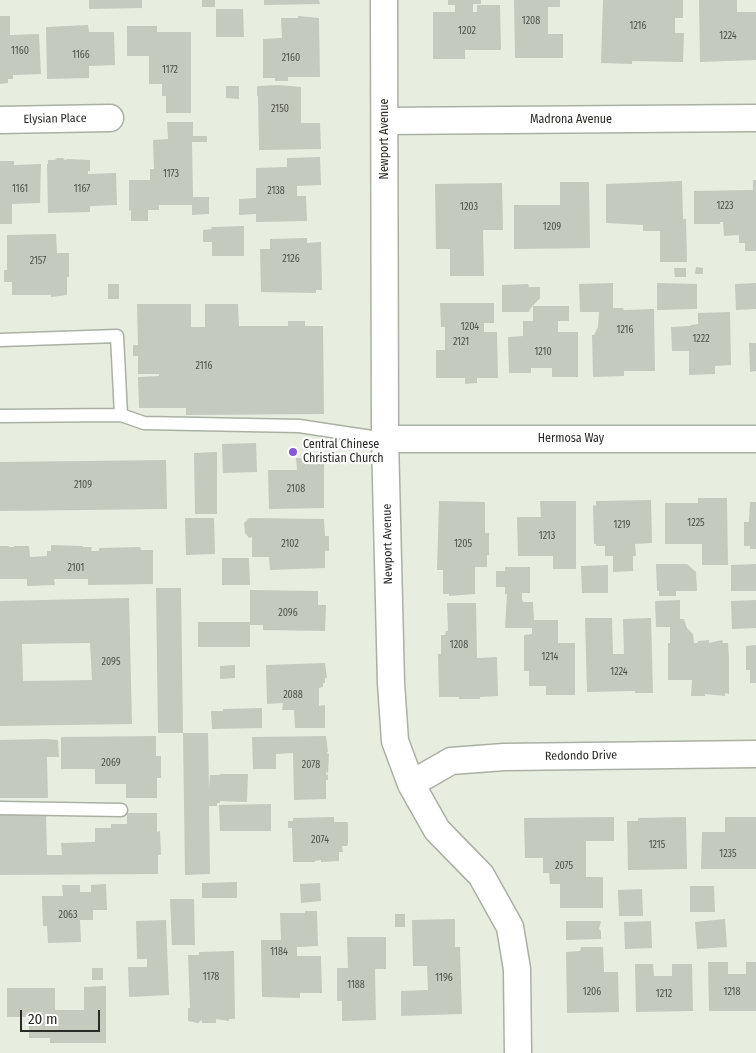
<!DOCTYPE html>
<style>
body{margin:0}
#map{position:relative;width:756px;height:1053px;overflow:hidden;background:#e7eee0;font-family:"Fira Sans Condensed",sans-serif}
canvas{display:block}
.scale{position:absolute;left:20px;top:1010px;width:80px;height:22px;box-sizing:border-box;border:2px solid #292b26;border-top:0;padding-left:6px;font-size:15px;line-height:18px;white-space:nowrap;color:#292b26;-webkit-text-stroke:4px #fff;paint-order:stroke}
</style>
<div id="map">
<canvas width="756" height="1053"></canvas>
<div class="scale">20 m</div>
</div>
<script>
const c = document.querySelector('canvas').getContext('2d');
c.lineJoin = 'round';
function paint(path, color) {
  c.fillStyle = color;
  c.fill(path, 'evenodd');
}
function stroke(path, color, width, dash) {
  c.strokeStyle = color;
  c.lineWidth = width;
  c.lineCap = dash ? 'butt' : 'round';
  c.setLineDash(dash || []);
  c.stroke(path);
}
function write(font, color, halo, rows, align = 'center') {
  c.font = font + ' "Fira Sans Condensed",sans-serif';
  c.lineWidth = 4.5;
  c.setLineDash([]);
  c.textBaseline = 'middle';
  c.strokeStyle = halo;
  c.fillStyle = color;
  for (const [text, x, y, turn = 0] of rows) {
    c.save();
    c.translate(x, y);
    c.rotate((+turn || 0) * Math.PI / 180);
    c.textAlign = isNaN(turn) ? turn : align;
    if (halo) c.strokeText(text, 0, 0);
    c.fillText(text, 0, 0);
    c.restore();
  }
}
paint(new Path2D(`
 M89,0H142V8L89,9Z
 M202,0H215V7H202Z
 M264,0H319L320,4L264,5Z
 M448,0H481V4H473V12H477V5H500L501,50H465V59H433V12H455V5H448Z
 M514,0H560V7H548V34H563V58H515Z
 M603,0H683V18H675V33H684L683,62L632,61V64L601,63Z
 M699,0H737V12H756V60L700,62Z
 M216,9H243L244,37H216Z
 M0,16H10V35L39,34L41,74L13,75V79H8V83L0,84Z
 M298,16L319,18L320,77H288V81H275V78H263V39L282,38L281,18H298Z
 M88,25L89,32H114L115,65L89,66V78L47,79L46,27Z
 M127,26H157V32H191V113H166V96H162V84H149V56H127Z
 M279,85L301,87V123H320L321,149L259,150L258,96H257V88L258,86Z
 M226,86H239V99L226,98Z
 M167,122H193V136H207V142H192L193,197H209V214L192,215V205H159V210H148V221H131V210L129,211V180H150V169H154L153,140L168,139Z
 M320,157L321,185L297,186V196H306L307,221L256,222V214L239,215V199L256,198V168L287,167V158Z
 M57,158H63L65,160L68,159L90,160V171H88V174L116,173L117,205L90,206V212L48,213L47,164H48V160H55Z
 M0,161H14V165L41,164L40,203L12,204V224H0Z
 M753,180H756V251H745V243H739V235L724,236L723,222H720V224H694V191L753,190Z
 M682,181L683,219H686L687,262H660V231H643V225L606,223V184Z
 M560,182H589L590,248L514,249V205H560Z
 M502,183L503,230H483L484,276H450V249H436L435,184Z
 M244,226V256H212V242H203V230L212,229L211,227Z
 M56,234L57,253H69V277H67V295L51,297V295H12V282H4V270H7V235Z
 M307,238V243L321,242L322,290H316V293L261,292L260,249H270V239Z
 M696,267L703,268V274H695Z
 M674,268H686V277H675Z
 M613,283V308H623L624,310L654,309L655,371H624V376L593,377L592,335H594L598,327L599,312H580L579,284Z
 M657,283L697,284V309L657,310Z
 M756,283V309L736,310L735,284Z
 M108,284H119V299H108Z
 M528,284L529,287H540V298L530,309L529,312H502V285Z
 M440,303H494V323H484V332H497L498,378H477V383L465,384V378H436V350H445V327H441Z
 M137,304H191V327H205V304H238L239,326H288V321H305V326H323L324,414L186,415V408H139L138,377L159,376V374H138V356H133V345H138Z
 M533,306H569V321H558V332H578V377H552V368H531V373H509L508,337L523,336V321H533Z
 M730,312L731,365L715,366V374L689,375V351H672L671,327L690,326L691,325L698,324V313Z
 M749,343H756V371L750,372Z
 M256,443L257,472L223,473L222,444Z
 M217,452V514H195L194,453Z
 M296,458H324V508L269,509L268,470H297Z
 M166,460L167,509L0,511V462Z
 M698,498H727L728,565H702V544H665V503H698Z
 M651,500L652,543L635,544L636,556H633V571L613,572V556H605V546H596V544H594L593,505L596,506V501Z
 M439,501L485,502V533H489V555H487V567H475V594L449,596V594H443V570H437Z
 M540,501H576V569H553V556H518L517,517H541Z
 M750,502H756V549H750V546H744V522H749Z
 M185,518H214L215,554L186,555Z
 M249,518L324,519L325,536H329V551H325V568L270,570L269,557H252V537L249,538L245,533L244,523Z
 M51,545L83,546V547H92L91,551H99V548L140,547L141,550H153V584L88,585V579H54L55,585L27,586V579H0V546H9V547H14V546H29L30,557L47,556V551H51Z
 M222,558H249L250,585H222Z
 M656,564H687L696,572L697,591H676V596H659V591H657Z
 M756,564V591H731V565Z
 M608,565V593H582L581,566Z
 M505,567H530V593H522V599L523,602H533L534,620H558V643H575V695H546V686H529V671H524V635L532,634V628H505L507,594H505V587H496V571H505Z
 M156,588H181L183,733H158Z
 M250,590L318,591V605H326L325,631L263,630V625H250V647H198V622H250Z
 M129,598L132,724L0,726V601ZM90,643L92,680L23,681L22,644Z
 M680,600V619H684L687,628L693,634L694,643H697L698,641L709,640V643L722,640L723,643H728L729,658V694L725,693V696L705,694V696H691L692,680H668V643H670V627H656L655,601Z
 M756,600V628L732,629L731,601Z
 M447,603H476L477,658L497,657L498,696L480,697V699H459V697H439L438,654H441V635H445L446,631H448Z
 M585,618H612L613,654H624L623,619L651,618L653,693H635V691L587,692Z
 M756,645V683H750V670H746V646Z
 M325,663L327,678H325V683H323V687L319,688V706L325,705V728H295L294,710H282L283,703L267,704L266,665Z
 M235,665V678L220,679V666Z
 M262,708V728L212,729L211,711H223V709Z
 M183,733H208L209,790L210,775H220V774H248L247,802L220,801V803H217V806H209L210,874L185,875Z
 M156,736V756H161V778H157V798H126V784H95V769H61V737Z
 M326,736L328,752L326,753L329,754L328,773L326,772V775L328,774V780H326V799L294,800L293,753L276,754V769H253L252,737Z
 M46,739L58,740L59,757H47L48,798H0V740Z
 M271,804V831H220L219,805Z
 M127,813H157V832L160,831L161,855H158V874L0,875V815H46L47,855H62L61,843L95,842V828H111V824H127Z
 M334,817V822H347L348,823V844L347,846H342L343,852H339V861L321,862V860L315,861V862H293L292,828H288V821H293V818Z
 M614,817V841H586V877H603V908H560V884H550L549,873H543V858H525L524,818Z
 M686,817L687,869L628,870L627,821H638V818Z
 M725,817H756V869H701L702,832H725Z
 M237,882V898H202V883Z
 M320,883L321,901L301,903L300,884Z
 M106,884L107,910H93V920H80L81,942L48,943L47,926H43L42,896H63L62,885H80V892H91V885Z
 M690,886H714L715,912H690Z
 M642,889L643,916H619L618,890Z
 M170,899H194L195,945H172Z
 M305,911H317L318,946L297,947V956H321L322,993H300V998L262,997L261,940H281L280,913H305Z
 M395,914H405V927H395Z
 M455,919V947H460L462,1014L401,1016V991L428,990L427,966H413L412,920Z
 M725,919L727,947L697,949L695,922Z
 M166,920L169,995L129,997L128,967H147V959H137L136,921Z
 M566,921H601L599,929L601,931V939L566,940Z
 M651,921L652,948L625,949L624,922Z
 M347,937H386V969H375L376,1020L342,1021V1001H337V968H348Z
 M581,947H603L604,972H618L619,1012L567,1013L566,952L580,951Z
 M234,951L235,1019H229V1021L216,1019V1023H202V1020L198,1023L188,1021V1008H190L188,955H199V952Z
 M708,962H728V974H746V962H756V1011H709Z
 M635,964H653L654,976H672V964H692L693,1011L636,1012Z
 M92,968H103V980H92Z
 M106,986V1043H50V1038H29V1017H7V988H55V1010H84V987Z`), '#c4cabd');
const lane = new Path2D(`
 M0,340L117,336L121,415L0,416
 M121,415L144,423L299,426L385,439
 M0,808L121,810`);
const street = new Path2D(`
 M384,0L385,439L391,683L395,741L411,784L437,830L481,875L510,927L517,969L518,1053
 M0,120L110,118
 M385,121L756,118
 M385,439H756
 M411,784L451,761L504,757L756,754`);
stroke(lane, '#aab1a4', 15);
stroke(street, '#aab1a4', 29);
stroke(lane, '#fff', 12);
stroke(street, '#fff', 26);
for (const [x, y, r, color] of [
 [293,452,5,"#875ad4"]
]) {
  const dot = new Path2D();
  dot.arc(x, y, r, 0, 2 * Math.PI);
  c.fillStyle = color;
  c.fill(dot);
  stroke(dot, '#fff', 2);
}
write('10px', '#50534c', null, [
 ["1208",531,21],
 ["1216",638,26],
 ["1202",467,31],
 ["1224",728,36],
 ["1160",20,51],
 ["1166",81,55],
 ["2160",291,58],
 ["1172",170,70],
 ["2150",280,109],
 ["1173",171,174],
 ["1161",20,189],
 ["1167",82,189],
 ["2138",276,191],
 ["1223",725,206],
 ["1203",469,207],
 ["1209",552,227],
 ["2126",291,259],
 ["2157",38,261],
 ["1204",470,327],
 ["1216",625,330],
 ["1222",701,339],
 ["2121",461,342],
 ["1210",543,352],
 ["2116",204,366],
 ["2109",83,485],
 ["2108",296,489],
 ["1225",696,523],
 ["1219",622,525],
 ["1213",547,536],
 ["2102",290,544],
 ["1205",463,544],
 ["2101",76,568],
 ["2096",288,613],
 ["1208",459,645],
 ["1214",550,657],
 ["2095",111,662],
 ["1224",619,672],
 ["2088",293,695],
 ["2069",111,763],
 ["2078",311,765],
 ["2074",320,840],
 ["1215",657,845],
 ["1235",728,854],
 ["2075",564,866],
 ["2063",68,915],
 ["1184",279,952],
 ["1178",211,977],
 ["1196",444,978],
 ["1188",356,985],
 ["1206",592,992],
 ["1218",732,992],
 ["1212",664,994]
]);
write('12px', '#292b26', '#fff', [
 ["Elysian Place",55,119,-1],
 ["Madrona Avenue",571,120],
 ["Newport Avenue",385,139,-90],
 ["Hermosa Way",571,439],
 ["Newport Avenue",388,544,-91],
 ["Redondo Drive",581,756,-1]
]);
write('12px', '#292b26', '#fff', [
 ["Central Chinese",303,445],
 ["Christian Church",303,459]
], 'left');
</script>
